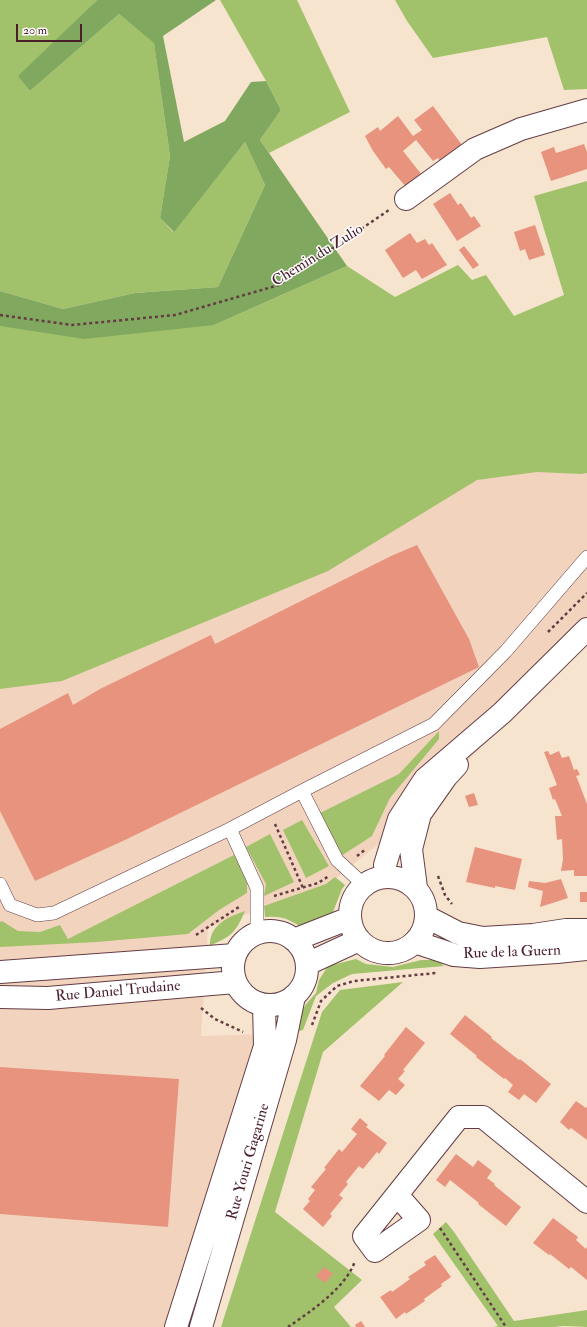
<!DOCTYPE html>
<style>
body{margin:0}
#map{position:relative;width:587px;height:1327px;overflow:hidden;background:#f7e4cf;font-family:"IM FELL Double Pica",serif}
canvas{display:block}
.scale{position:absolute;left:16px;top:24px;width:66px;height:18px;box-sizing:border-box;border:2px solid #4a1f2b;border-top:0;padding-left:5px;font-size:12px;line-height:14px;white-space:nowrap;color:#4a1f2b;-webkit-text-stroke:3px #fff;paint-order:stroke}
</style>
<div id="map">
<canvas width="587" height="1327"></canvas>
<div class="scale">20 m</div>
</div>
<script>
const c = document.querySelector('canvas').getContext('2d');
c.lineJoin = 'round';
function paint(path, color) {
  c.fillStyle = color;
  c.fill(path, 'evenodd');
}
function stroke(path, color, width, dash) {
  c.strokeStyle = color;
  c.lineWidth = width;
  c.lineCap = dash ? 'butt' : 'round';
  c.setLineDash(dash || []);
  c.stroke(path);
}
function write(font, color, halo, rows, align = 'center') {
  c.font = font + ' "IM FELL Double Pica",serif';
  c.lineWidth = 3;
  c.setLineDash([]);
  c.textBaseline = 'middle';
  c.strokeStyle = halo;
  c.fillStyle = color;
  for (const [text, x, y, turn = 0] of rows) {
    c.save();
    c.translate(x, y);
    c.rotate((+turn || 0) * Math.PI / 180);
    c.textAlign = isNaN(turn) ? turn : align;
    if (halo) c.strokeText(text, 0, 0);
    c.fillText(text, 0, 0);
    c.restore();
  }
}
paint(new Path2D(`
 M478,462L587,465V639L417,813L329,884L208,928L201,1036L269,1034L215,1204L207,1327H0V686Z`), '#f2d4be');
paint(new Path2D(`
 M0,0H97L19,76L30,91L119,14L154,42L170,156L160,218L173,232L245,142L265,185L218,287L135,293L63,309L0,291Z
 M220,0H297L350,112L269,153L260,140L281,110L266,81Z
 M395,0H587V89L564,90L547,37L433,58L407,21Z
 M587,181V473L581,474L537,472L477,480L328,571L62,681L0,689V326L214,325L347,266L395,297L458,265L472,280L486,275L514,316L564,295L534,196Z
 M439,731V739L390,798L372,836L341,856L318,814L399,774Z
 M302,820L329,866L306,878L283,830Z
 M270,834L294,882L264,896L266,884L246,847Z
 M234,855L247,881V893L219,910L188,934L97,942L0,947V922L2,921L18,931L40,932L60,925L68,939Z
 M335,877L345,885L342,889L333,912L301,927C287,918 281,916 265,917L264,906L326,884Z
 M245,911C235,934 232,935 210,946C209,925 228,917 245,911Z
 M356,959L366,964L393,967L421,960H437L444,966L352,974L333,983L316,996L303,1030L295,1032L299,1015L307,1003L316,993L319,980L328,966Z
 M403,982L323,1052L275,1212L362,1280L334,1307L351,1327H221L322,1012L340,990Z
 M446,1222L454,1232L514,1321L587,1310V1327C576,1327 565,1325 555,1327H493L498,1326L433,1234Z`), '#a1c26a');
paint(new Path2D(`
 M97,0H216L163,36L184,142L225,121L251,82L266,81L281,110L260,140L347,266L214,325L84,339L0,326V291L63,309L135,293L218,287L265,185L245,142L174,232L160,218L170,156L154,43L119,14L30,91L18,76Z`), '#80a85e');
paint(new Path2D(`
 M433,106L465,149L442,164L438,158L433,161L416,140L403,151L422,175L406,187L389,167L386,169L373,151L365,136L378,127L380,131L398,116L413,136L422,130L414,120Z
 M584,144L587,152V169L551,181L541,152L554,147L556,153Z
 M450,193L458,205L461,203L471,218L474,216L481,226L457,241L433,204Z
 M535,225L545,255L529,260L525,249L520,251L514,232Z
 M410,233L417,243L425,239L429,245L432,243L447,265L422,279L416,270L403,278L385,250Z
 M464,246L479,265L473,269L459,250Z
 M417,545L469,639L479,667L125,840L35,881L0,811V729L68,693L73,705L100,689L211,635L215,644L391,556Z
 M548,751L550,755L559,751L562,758L569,756L574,770L577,769L580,775L576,776L577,778L587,804V876H574V870L561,871L563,859L562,839L557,840L555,816H562L555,799L553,800L549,788L557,785L544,752Z
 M474,793L478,805L469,807L465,796Z
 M475,847L522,859L515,890L495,886V888L466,882Z
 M561,879L568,898L540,907L543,891L528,887L529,881L545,883Z
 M580,892H587V902H580Z
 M465,1015L492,1037L491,1038L519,1060L520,1059L551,1084L536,1103L524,1094L519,1100L508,1092L513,1085L505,1078L504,1079L476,1057L477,1056L450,1034Z
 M406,1027L425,1043L403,1070L405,1071L398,1079L405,1085L396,1095L389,1090L379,1101L360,1086L385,1056L384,1055Z
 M0,1067L179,1079L168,1227L0,1214Z
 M576,1101L586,1108L587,1107V1140L571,1128L569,1130L560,1122Z
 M360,1118L368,1125L366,1127L387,1143L379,1154L377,1152L363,1169L359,1166L346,1182L348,1184L339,1195L343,1198L330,1214L332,1216L323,1227L303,1209L310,1201L308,1199L315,1190L311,1187L326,1169L324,1168L339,1149L342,1152L357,1134L351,1129Z
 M456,1154L473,1167L478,1160L492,1171L487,1178L495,1184L494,1185L521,1207L506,1226L478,1204L479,1203L450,1180L445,1187L436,1180Z
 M553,1218L578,1237L576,1240L586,1249L587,1247V1280L571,1267L569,1269L550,1254L549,1255L533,1243Z
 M435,1255L451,1277L441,1284L442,1286L424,1299L425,1301L406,1314L405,1312L396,1319L380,1297L391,1290L392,1292L410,1279L408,1277L426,1265L424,1262Z
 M324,1267L333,1274L325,1283L316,1276Z
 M361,1321L365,1327H356L355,1325Z`), '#e8937e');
const lane = new Path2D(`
 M302,791L337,860L364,885
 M230,829L257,888V933
 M0,884L10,905L37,915L54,913L230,829L302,791L434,724L506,651L587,557`);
const street = new Path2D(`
 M406,199L475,149L521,129L587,110
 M397,1195L419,1220L375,1251L364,1236L459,1117H483L587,1202`);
const secondary = new Path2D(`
 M427,917L458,933L483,938L533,935L566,930H587
 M415,942L454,955L480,957L557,952L587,949
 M176,1327L265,1046L264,1005
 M201,1327L285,1040L294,996`);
const primary = new Path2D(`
 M350 915a38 38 0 1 1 76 0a38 38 0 1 1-76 0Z
 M386,877L385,865L399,819L425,779L502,713L587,629
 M416,888L411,849L420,814L446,777L457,765
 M233 968a37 37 0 1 1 74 0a37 37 0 1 1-74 0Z
 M294,940L350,918
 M307,964L359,940
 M0,972L235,955
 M0,997L48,998L235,982`);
stroke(lane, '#643d44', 14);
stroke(street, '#643d44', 24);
stroke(secondary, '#643d44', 24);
stroke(primary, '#643d44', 24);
stroke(new Path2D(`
 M0,315L72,325L175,315L279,285L389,210
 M548,632L587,593
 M275,824L303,888
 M357,856L366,849
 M438,876L445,895L452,904
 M274,896L318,883L329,876
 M196,935L239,907
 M201,1008L215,1019L243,1032
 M312,1025L321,1001L337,986L354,981L436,973
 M440,1228L506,1327
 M288,1327C311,1311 346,1288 355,1261`), '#643d44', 2.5, [3, 3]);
stroke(lane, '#fff', 13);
stroke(street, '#fff', 22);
stroke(secondary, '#fff', 22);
stroke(primary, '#fff', 22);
write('15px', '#4a1f2b', '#fff', [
 ["Chemin du Zulio",318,256,-32],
 ["Rue de la Guern",512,953,-2],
 ["Rue Daniel Trudaine",118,992,-5],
 ["Rue Youri Gagarine",249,1162,-74]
]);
</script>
